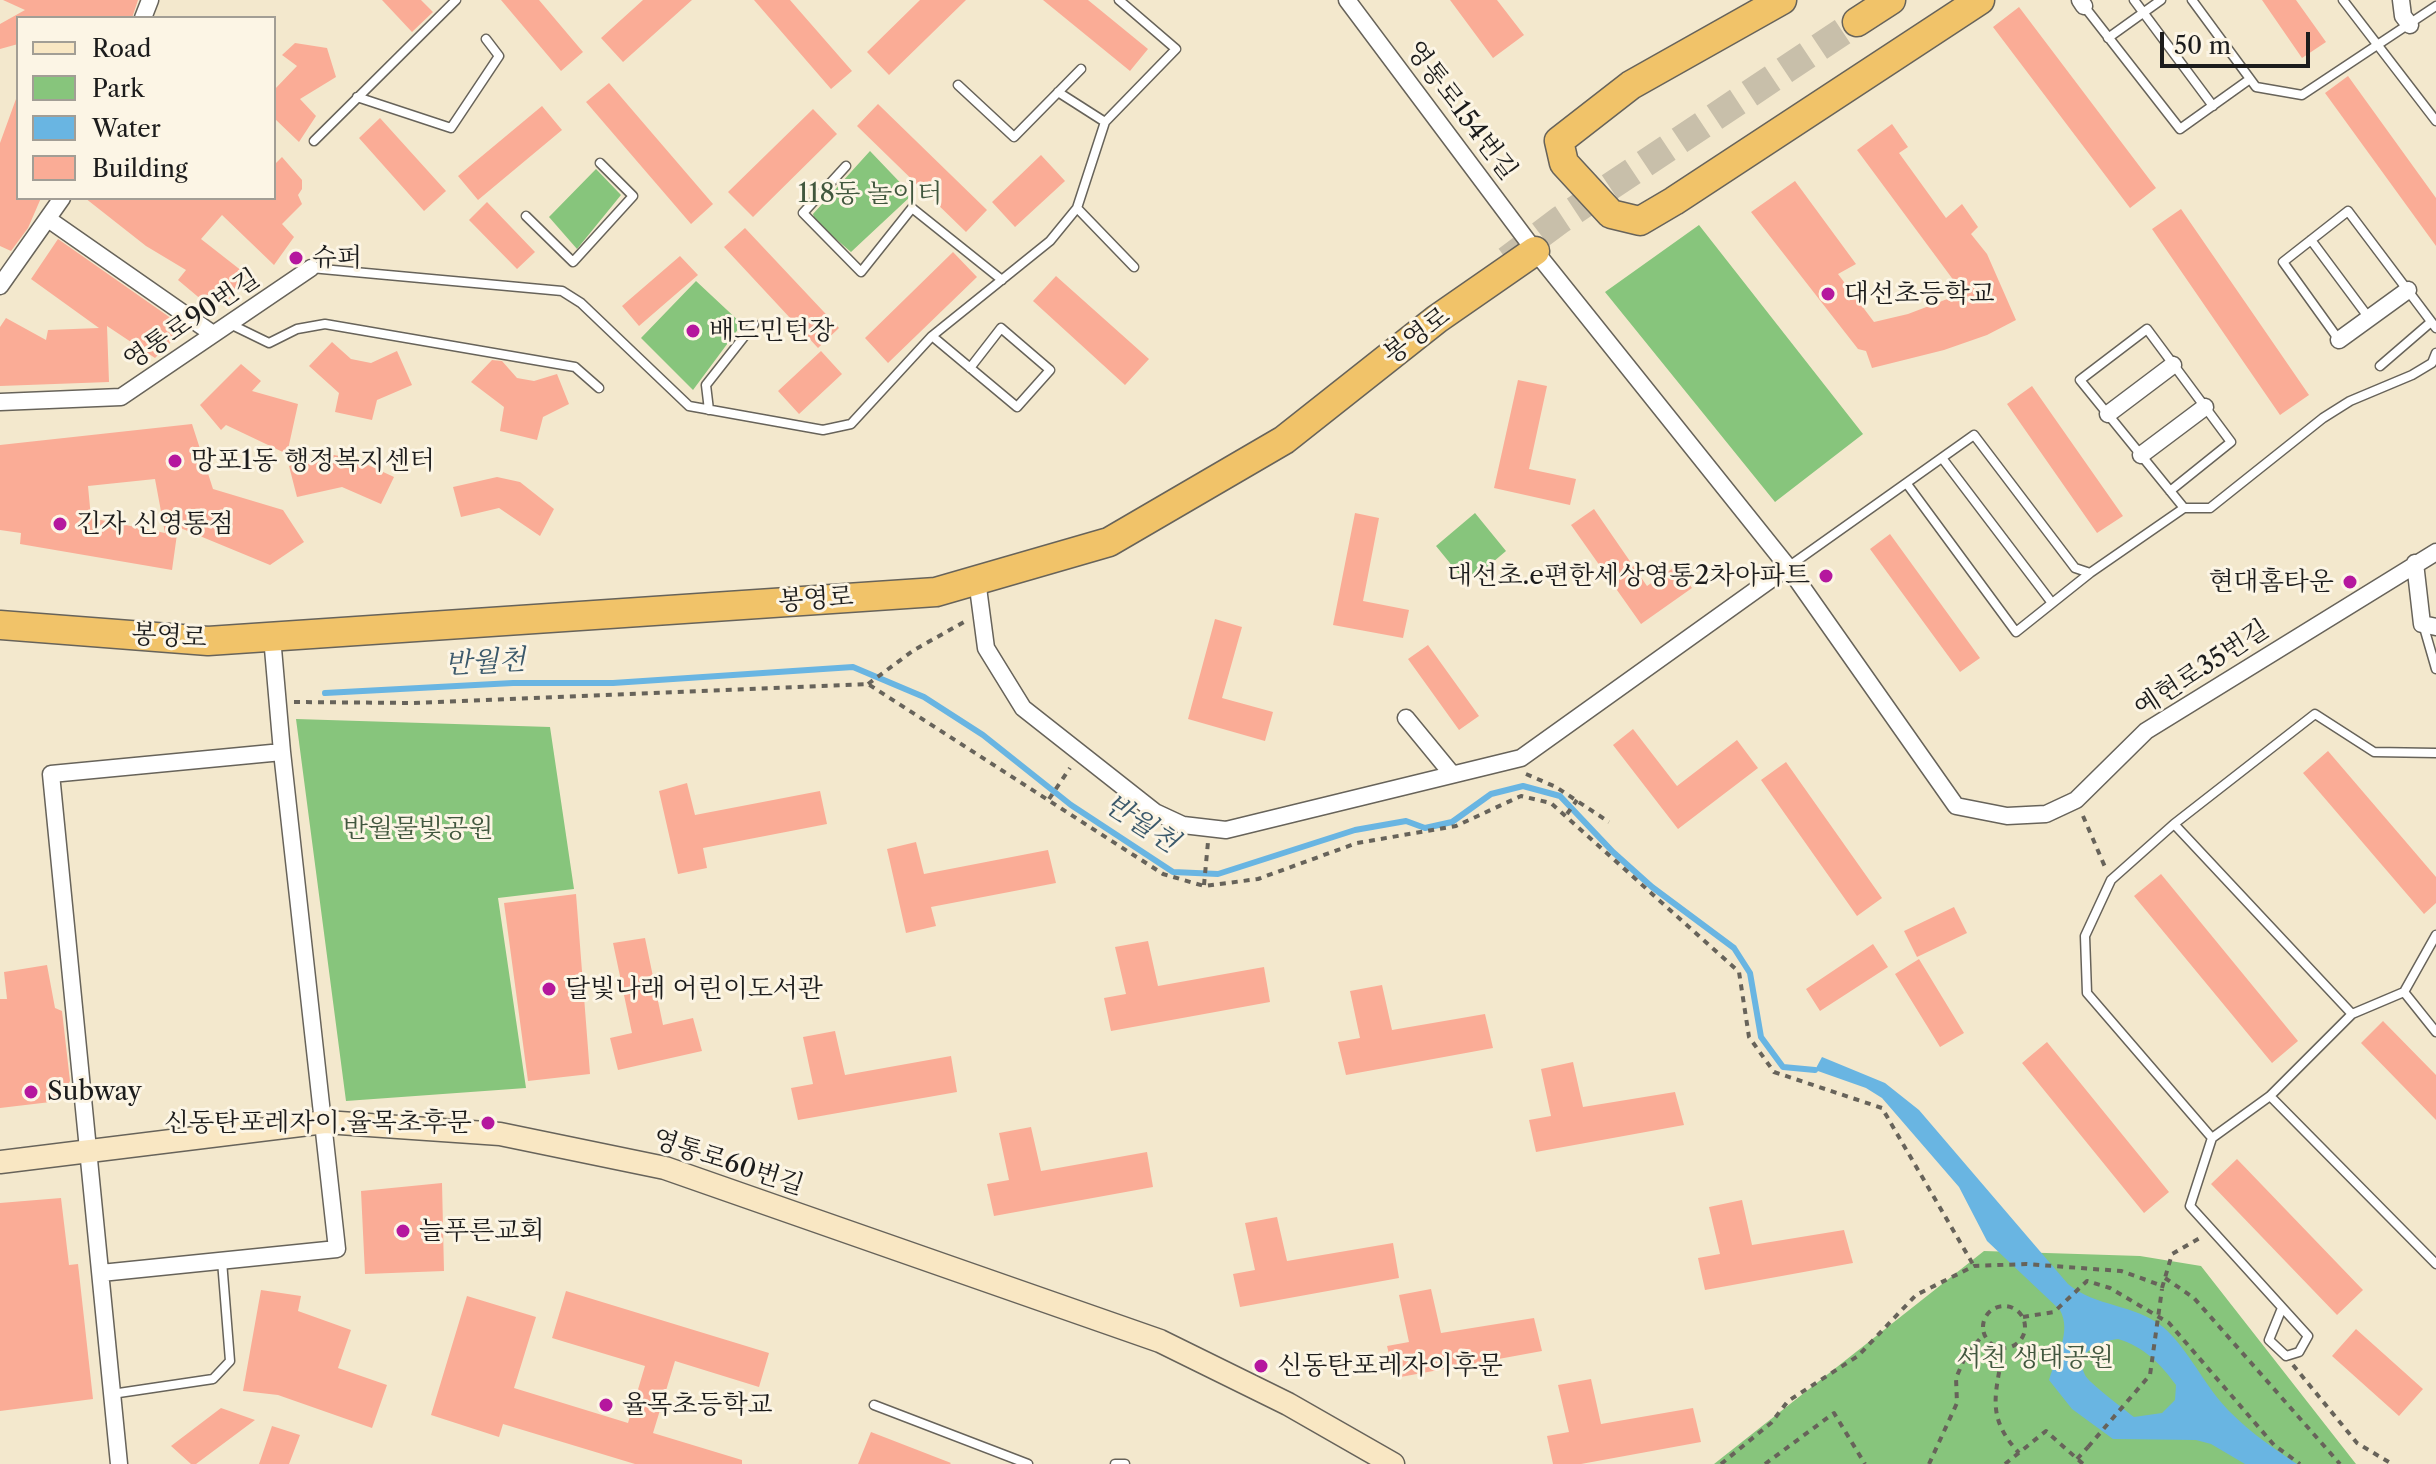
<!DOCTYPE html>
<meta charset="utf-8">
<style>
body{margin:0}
#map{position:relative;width:2436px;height:1464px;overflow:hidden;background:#f3e8cd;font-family:"Libre Caslon Text",serif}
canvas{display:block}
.legend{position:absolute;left:16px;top:16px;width:260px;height:184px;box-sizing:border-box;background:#fcf5e5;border:2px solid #a29e95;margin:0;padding:10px 14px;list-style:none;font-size:24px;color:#1c1c1c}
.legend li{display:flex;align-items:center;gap:16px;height:40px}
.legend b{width:40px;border:2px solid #a29e95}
.scale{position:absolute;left:2160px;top:32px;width:150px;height:36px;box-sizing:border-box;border:4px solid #1c1c1c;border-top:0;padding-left:10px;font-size:24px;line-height:28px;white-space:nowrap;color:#1c1c1c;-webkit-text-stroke:6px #fcf5e5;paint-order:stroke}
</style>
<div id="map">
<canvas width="2436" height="1464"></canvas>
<ul class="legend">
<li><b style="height:10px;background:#f9e7c3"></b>Road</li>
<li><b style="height:22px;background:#87c57c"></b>Park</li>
<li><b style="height:22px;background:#69b5e2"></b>Water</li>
<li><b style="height:22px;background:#faac96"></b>Building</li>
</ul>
<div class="scale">50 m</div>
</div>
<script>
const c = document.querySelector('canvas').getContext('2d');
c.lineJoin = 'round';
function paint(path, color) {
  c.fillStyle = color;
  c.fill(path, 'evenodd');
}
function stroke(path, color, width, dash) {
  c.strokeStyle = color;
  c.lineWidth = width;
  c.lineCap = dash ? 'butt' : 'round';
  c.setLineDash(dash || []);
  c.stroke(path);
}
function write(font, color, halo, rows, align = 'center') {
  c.font = font + ' "Libre Caslon Text","Noto Serif KR",serif';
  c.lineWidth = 6;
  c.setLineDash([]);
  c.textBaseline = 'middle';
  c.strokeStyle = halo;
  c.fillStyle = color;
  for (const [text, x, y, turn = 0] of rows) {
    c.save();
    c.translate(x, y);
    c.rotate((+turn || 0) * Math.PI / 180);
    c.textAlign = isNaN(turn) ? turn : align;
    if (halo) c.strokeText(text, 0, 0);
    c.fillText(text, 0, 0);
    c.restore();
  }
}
paint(new Path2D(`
 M870,151L912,195L851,252L815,221L813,214Z
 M596,169L621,195L577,249L549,217Z
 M1699,225L1863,434L1775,502L1605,292Z
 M696,281L742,324L693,390L641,338Z
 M1475,513L1506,551L1467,584L1436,546Z
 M296,719L550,727L574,889L498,898L526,1088L346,1101Z
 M1984,1251L2140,1256L2201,1266L2356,1464H1714Z`), '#87c57c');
paint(new Path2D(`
 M1822,1057L1885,1083L1919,1110L2068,1284C2095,1307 2135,1304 2163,1327C2186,1347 2201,1378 2220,1401C2241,1426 2270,1446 2297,1464H2245L2211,1444L2196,1440L2113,1439L2072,1409L2049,1380C2056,1357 2072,1332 2060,1310L1987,1241L1959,1187L1882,1098L1866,1088L1815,1070ZM2118,1339C2144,1347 2160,1363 2176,1385L2175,1400L2162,1413L2134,1417C2125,1410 2088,1382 2085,1375C2074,1352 2100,1341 2118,1339Z`), '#69b5e2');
stroke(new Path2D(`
 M325,693L513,683H613L853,667L924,697L983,735L1071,805L1173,872L1218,874L1355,830L1406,821L1425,828L1452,822L1491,794L1523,786L1560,796L1613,852L1652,887L1734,948L1750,973L1761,1037L1783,1067L1815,1070`), '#69b5e2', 6);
paint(new Path2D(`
 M3,0H138L132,18H18V44L0,49V24L25,10Z
 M382,0H421L433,12L412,32Z
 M501,0H539L583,52L561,71Z
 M643,0H692L623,62L601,38Z
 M754,0H790L852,71L831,89Z
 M920,0H966L889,75L867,52Z
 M1043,0H1088L1148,49L1130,71Z
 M1450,0H1497L1524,35L1493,58Z
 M2262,0H2296L2326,42L2302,58Z
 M2019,7L2156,188L2130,208L1993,27Z
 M295,43L327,48L336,77L300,99L316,116L299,142L274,118V90L297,66L282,55Z
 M2348,76L2436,198V246L2325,93Z
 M609,83L713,204L691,224L586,102Z
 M16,99L18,198H41L28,228L11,251L0,246V143Z
 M878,104L987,210L966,232L857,126Z
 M542,106L562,130L478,200L458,176Z
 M813,109L837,134L753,217L728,192Z
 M380,118L446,191L424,211L359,138Z
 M1892,124L1908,147L1899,153L1946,218L1962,204L1978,227L1971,234L1987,254L2016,320L1987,335L1944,350L1872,368L1866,351L1858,349L1751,212L1795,181L1856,264L1838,274L1874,322L1908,314L1963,293L1857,150Z
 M1041,155L1065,181L1015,227L992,202Z
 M282,157L302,180V189L298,195L302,204L282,224L294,237L274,265L222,215L201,239L247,275L228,301H203L178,280L186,270L146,246L85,198H274V165Z
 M487,202L535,252L517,269L469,220Z
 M2181,209L2309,395L2280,415L2152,229Z
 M745,228L839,328L818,348L724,247Z
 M58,239L185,328L155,358L107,326L109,382L0,386V327L6,318L46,340L48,330L99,328L31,279Z
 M953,252L977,277L888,363L865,338Z
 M680,256L698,275L639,326L622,306Z
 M1056,276L1149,359L1125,385L1033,301Z
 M332,342L351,359L371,363L397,351L412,385L377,400L372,420L335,412L339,393L309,366Z
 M821,351L842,374L799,414L778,391Z
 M492,360L502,361L517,378L534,381L557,374L569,404L543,417L537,440L500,431L504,407L471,382Z
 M241,364L261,381L252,391L298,404L287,454L226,425L221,430L200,405Z
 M1518,380L1547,386L1529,469L1576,479L1570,505L1494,488Z
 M2032,386L2123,516L2097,533L2007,404Z
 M192,424L213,489L283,510L304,542L270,565L178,527L172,570L20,544L21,533L0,530V445ZM155,479L165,533L91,518L88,486Z
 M334,455L355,459L394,477L381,504L342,487L297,497L289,466Z
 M497,477L520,482L554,509L540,536L499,508L461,517L453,487Z
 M1594,509L1647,586L1676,566L1692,588L1641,624L1571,525Z
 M1355,513L1379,518L1363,601L1409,610L1403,638L1333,625Z
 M1890,534L1980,658L1960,672L1870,549Z
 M1215,619L1242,627L1222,698L1273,712L1265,741L1188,719Z
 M1428,645L1479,716L1459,730L1408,659Z
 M1633,729L1677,786L1737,740L1758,768L1678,829L1613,745Z
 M2328,751L2436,877V903L2424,914L2303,773Z
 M1786,762L1882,898L1857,916L1761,780Z
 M687,783L695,815L820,791L827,824L703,848L707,868L678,874L659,791Z
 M916,842L924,874L1048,850L1056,883L931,907L936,926L906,933L887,849Z
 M2161,874L2298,1041L2272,1063L2134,896Z
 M576,894L590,1074L528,1081L504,903Z
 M1954,907L1967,933L1917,957L1904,931Z
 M645,938L663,1025L693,1018L702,1051L618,1070L610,1038L632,1033L613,943Z
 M1148,941L1158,986L1264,967L1270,1002L1111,1031L1104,998L1126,994L1115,947Z
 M1873,944L1888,967L1820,1011L1806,989Z
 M1919,959L1964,1033L1940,1047L1895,974Z
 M47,965L55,1008L62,1011L70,1081L59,1101L0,1108V999H7L4,972Z
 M1382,985L1392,1030L1485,1014L1493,1048L1346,1075L1338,1042L1360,1038L1350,991Z
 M2383,1021L2436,1075V1120L2361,1043Z
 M835,1031L845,1075L951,1056L957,1092L798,1120L791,1088L813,1084L803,1037Z
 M2047,1042L2169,1192L2144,1213L2022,1063Z
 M1573,1062L1583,1107L1675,1092L1684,1125L1536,1152L1529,1120L1551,1116L1541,1069Z
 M1031,1127L1041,1171L1147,1152L1153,1187L994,1216L987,1184L1009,1180L999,1133Z
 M2237,1159L2363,1290L2337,1315L2211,1184Z
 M442,1183L444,1271L365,1274L361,1191Z
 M61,1198L69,1265L78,1264L93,1399L0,1411V1203Z
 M1742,1200L1752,1245L1844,1230L1853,1263L1705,1290L1698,1258L1720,1254L1709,1207Z
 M1277,1217L1287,1261L1393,1243L1399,1278L1240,1307L1233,1274L1255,1270L1245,1223Z
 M1431,1289L1441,1333L1534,1318L1542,1351L1395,1378L1387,1346L1409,1342L1399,1295Z
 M261,1290L301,1296L298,1311L351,1330L338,1368L387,1385L372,1428L278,1395L243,1391Z
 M566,1291L769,1353L759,1387L675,1361L653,1433L742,1460V1464H635L503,1424L499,1437L431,1415L467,1296L536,1317L514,1388L628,1423L645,1366L552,1338Z
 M2356,1329L2423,1389L2399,1416L2332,1356Z
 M1591,1379L1601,1424L1693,1408L1701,1442L1581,1464H1553L1547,1436L1569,1432L1558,1385Z
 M221,1408L255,1420L196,1464H191L171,1446Z
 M272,1426L300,1435L289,1464H259Z
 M871,1432L951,1463L950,1464H858Z`), '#faac96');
stroke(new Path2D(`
 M1507,260L1560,220L1857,22`), '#c8bfaa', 28, [28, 14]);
const lane = new Path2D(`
 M2134,0L2213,106
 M2192,0L2256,87L2302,95L2436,6
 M2343,0L2436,121
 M2084,6L2180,129L2250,79
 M2108,38L2161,0
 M958,85L1014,137L1081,69
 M1058,92L1105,122
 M357,97L451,128L499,56L486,39
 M314,141L456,0
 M846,166L803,213L861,272L912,208L1002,280
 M1077,208L1134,267
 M526,216L573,262L633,196L600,163
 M2311,240L2369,318
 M311,268L562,291L581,303L689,406L823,430L851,424L932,336L1050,241L1077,208L1105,122L1176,49L1119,0
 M230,324L269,343L297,329L325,324L575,367L599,388
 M932,336L1017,407L1050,370L1001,328L970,368
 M2339,340L2283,262L2348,211L2436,328
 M2380,366L2431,322
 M709,410L706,385L754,324
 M1942,458L2052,603
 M1907,484L2016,632L2090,573
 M2170,491L2231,442L2147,329L2080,380L2184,508H2210L2323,418L2350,401L2412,375L2432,363L2436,353
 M1788,567L1974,435L2075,568L2090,573L2184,508
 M2423,624L2436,669
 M2174,824L2315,714L2374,752L2436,753
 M2436,935L2404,992L2436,1032
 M2270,1096L2352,1014
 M2212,1138L2270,1096L2436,1264
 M2282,1308L2269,1340L2286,1356L2299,1352L2308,1336L2190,1206L2212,1138L2087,993L2085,936L2111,880L2174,824L2352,1014L2404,992
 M112,1394L213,1379L230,1361L222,1261
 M874,1405L1028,1464
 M1115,1464H1125`);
const street = new Path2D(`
 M1347,0L1535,251L1788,567L1956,806L2007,816L2046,814L2076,800L2146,731L2436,552
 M2080,0L2084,6
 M2401,0L2403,16L2410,25
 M143,18L150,0
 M48,219L213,334
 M0,286L62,198
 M2339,340L2408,290
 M0,402L121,397L311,268
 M2108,414L2173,365
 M2141,455L2205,407
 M2415,563L2422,624L2436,627
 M977,580L986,648L1023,708L1155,812L1183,825L1226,830L1521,758L1788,567
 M1406,718L1452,774
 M101,1273L337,1249L282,752L272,637
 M119,1464L51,774L282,752`);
const secondary = new Path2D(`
 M0,1162L325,1122L500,1134L665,1168L1160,1341L1288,1404L1393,1464`);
const highway = new Path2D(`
 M1782,0L1631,85L1559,141L1564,163L1611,214L1640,221L1674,201L1980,0
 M1857,22L1891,0
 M0,625L208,641L936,592L1109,542L1284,440L1437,319L1535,251`);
stroke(lane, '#67635a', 11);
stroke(street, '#67635a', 19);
stroke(secondary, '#67635a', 25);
stroke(highway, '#67635a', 31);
stroke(new Path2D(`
 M868,684L914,650L964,622
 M294,702L413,703L868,684L1163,874L1204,886L1258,879L1357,843L1456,826L1521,796L1551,803L1739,972L1749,1037L1774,1072L1882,1108L1974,1266
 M1526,774L1556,787L1609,822
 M1049,799L1070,768
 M1567,814L1577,800
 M2083,816L2105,867
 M1204,885L1208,842
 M2165,1278L2194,1298L2340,1464
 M2162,1288L2172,1254L2200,1238
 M1983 1327a21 21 0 1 1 42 0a21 21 0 1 1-42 0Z
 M2023,1317L2054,1312L2087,1281L2110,1288L2169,1323L2274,1445L2300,1464
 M2003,1348C1997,1393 1984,1415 2019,1453
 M2293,1365L2357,1443L2392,1464
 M2077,1459L2088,1447
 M1721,1464L1771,1423L1788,1401L1858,1356L1916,1295L1974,1266L2026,1264L2121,1271L2163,1286
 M1765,1464L1834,1413L1865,1464
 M1929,1464L1957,1403L1956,1378L1966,1355L1984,1334
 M2005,1464L2046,1431L2083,1464`), '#67635a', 4, [6, 6]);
stroke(lane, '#fff', 8);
stroke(street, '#fff', 16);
stroke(secondary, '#f9e7c3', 22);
stroke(highway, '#f1c369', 28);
stroke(new Path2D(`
 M2088,1447L2150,1375L2162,1289`), '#67635a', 4, [6, 6]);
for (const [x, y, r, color] of [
 [296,258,8,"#b5179e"],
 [1828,294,8,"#b5179e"],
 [693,331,8,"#b5179e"],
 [175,461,8,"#b5179e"],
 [60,524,8,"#b5179e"],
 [1826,576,8,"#b5179e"],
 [2350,582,8,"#b5179e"],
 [549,989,8,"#b5179e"],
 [31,1092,8,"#b5179e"],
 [488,1123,8,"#b5179e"],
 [403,1231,8,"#b5179e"],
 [1261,1366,8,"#b5179e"],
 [606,1405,8,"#b5179e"]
]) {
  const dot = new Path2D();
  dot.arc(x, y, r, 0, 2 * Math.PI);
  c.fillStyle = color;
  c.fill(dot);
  stroke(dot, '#fcf5e5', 3);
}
write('26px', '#1c1c1c', '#fcf5e5', [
 ["영통로154번길",1461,111,53],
 ["영통로90번길",192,320,-34],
 ["봉영로",1417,336,-37],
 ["봉영로",816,600,-4],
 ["봉영로",169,637,3],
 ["예현로35번길",2202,669,-33],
 ["영통로60번길",728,1163,18]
]);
write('26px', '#41573e', '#fcf5e5', [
 ["118동 놀이터",870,194],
 ["반월물빛공원",418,829],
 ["서천 생태공원",2035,1358]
]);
write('26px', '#1c1c1c', '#fcf5e5', [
 ["슈퍼",312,258],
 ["대선초등학교",1844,294],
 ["배드민턴장",709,331],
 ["망포1동 행정복지센터",191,461],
 ["긴자 신영통점",76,524],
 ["대선초.e편한세상영통2차아파트",1810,576,"right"],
 ["현대홈타운",2334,582,"right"],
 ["달빛나래 어린이도서관",565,989],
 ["Subway",47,1092],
 ["신동탄포레자이.율목초후문",472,1123,"right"],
 ["늘푸른교회",419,1231],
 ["신동탄포레자이후문",1277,1366],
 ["율목초등학교",622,1405]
], 'left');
write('italic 28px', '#3b596b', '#fcf5e5', [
 ["반월천",485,663,-3],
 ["반월천",1141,824,33]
]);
</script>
